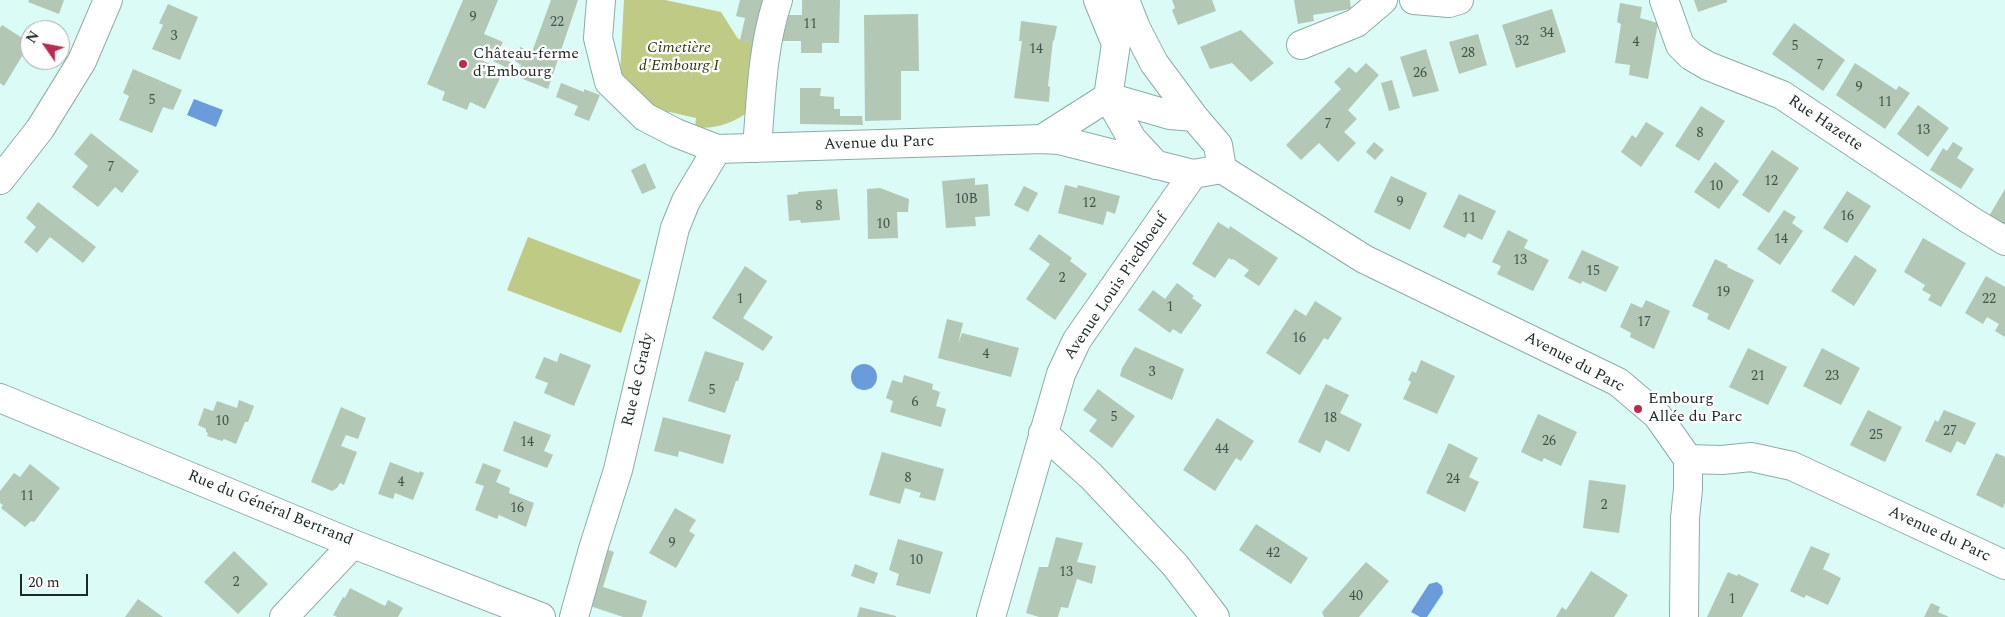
<!DOCTYPE html>
<meta charset="utf-8">
<style>
body{margin:0}
#map{position:relative;width:2005px;height:617px;overflow:hidden;background:#dafbf6;font-family:Spectral,serif}
canvas{display:block}
.north{position:absolute;left:20px;top:20px;width:50px;height:50px;box-sizing:border-box;background:#fff;border:1px solid #a4a9a9;border-radius:50%;rotate:303deg;font-size:14px;font-weight:700;line-height:20px;text-align:center;color:#1c2927}
.north::after{content:'';display:block;margin:auto;width:18px;height:22px;background:#bb2b50;clip-path:polygon(50% 0,100% 100%,50% 72%,0 100%)}
.scale{position:absolute;left:20px;top:574px;width:68px;height:22px;box-sizing:border-box;border:2px solid #1c2927;border-top:0;padding-left:6px;font-size:15px;line-height:18px;white-space:nowrap;color:#1c2927;-webkit-text-stroke:4px #fff;paint-order:stroke}
</style>
<div id="map">
<canvas width="2005" height="617"></canvas>
<div class="north">N</div>
<div class="scale">20 m</div>
</div>
<script>
const c = document.querySelector('canvas').getContext('2d');
c.lineJoin = 'round';
function paint(path, color) {
  c.fillStyle = color;
  c.fill(path, 'evenodd');
}
function stroke(path, color, width, dash) {
  c.strokeStyle = color;
  c.lineWidth = width;
  c.lineCap = dash ? 'butt' : 'round';
  c.setLineDash(dash || []);
  c.stroke(path);
}
function write(font, color, halo, rows, align = 'center') {
  c.font = font + ' Spectral,serif';
  c.lineWidth = 4.5;
  c.setLineDash([]);
  c.textBaseline = 'middle';
  c.strokeStyle = halo;
  c.fillStyle = color;
  for (const [text, x, y, turn = 0] of rows) {
    c.save();
    c.translate(x, y);
    c.rotate((+turn || 0) * Math.PI / 180);
    c.textAlign = isNaN(turn) ? turn : align;
    if (halo) c.strokeText(text, 0, 0);
    c.fillText(text, 0, 0);
    c.restore();
  }
}
paint(new Path2D(`
 M624,0H665L721,12L738,39L754,44L748,112C734,123 713,130 695,127L696,118L670,112L649,111L620,74Z
 M528,237L641,280L621,333L507,290Z`), '#bfca85');
paint(new Path2D(`
 M194,99L223,110L216,127L187,115Z
 M851 377a13 13 0 1 1 26 0a13 13 0 1 1-26 0Z
 M1437,582L1442,586L1443,593L1427,617H1420L1411,612L1429,584Z`), '#6a9cdb');
paint(new Path2D(`
 M29,0H64L59,14L28,2Z
 M463,0H498L484,34L503,42L496,55L478,47L475,54L474,57L504,70L485,109L470,102L467,110L442,100L445,92L427,84Z
 M551,0H578L548,89L523,79L518,73L521,65L515,61L520,47L532,52Z
 M740,0H764L754,44L740,40L745,18L736,16Z
 M802,0H840L839,43H822V53H801V41H783V34H781V15H802Z
 M1172,0H1212L1216,11L1178,25L1172,10L1175,8Z
 M1294,0H1350L1351,9L1313,15L1314,21L1298,24Z
 M1694,0H1727V2L1698,12Z
 M1620,3L1642,7L1640,18L1658,23L1648,79L1629,75L1630,65L1615,63L1621,24L1617,22Z
 M168,4L198,17L180,60L152,49L163,25L159,23Z
 M1552,9L1566,52L1516,68L1502,25Z
 M918,14L919,71H901V120L865,121L864,15Z
 M1021,21L1057,26L1054,41L1053,40L1048,86L1050,87L1049,102L1014,98L1022,41H1019Z
 M1794,23L1845,60L1823,91L1772,54Z
 M2,25L30,43L4,86L0,83V28Z
 M1241,30L1274,63L1251,82L1232,63L1210,69L1200,47Z
 M1478,34L1487,65L1459,74L1449,42Z
 M1426,49L1439,91L1413,97L1400,57Z
 M496,55L512,63L509,69L493,61Z
 M1366,63L1379,75L1348,110L1357,119L1344,132L1356,143L1338,162L1319,143L1301,160L1286,145L1341,89L1334,82L1349,67L1356,73Z
 M1855,63L1896,90L1899,86L1910,93L1885,129L1836,95Z
 M133,69L182,90L173,110L163,107L152,133L119,120L129,96L123,93Z
 M1392,80L1400,108L1389,111L1381,83Z
 M561,83L584,92V89L600,95L589,121L574,115L578,106L556,97Z
 M800,88H821L820,96L834,97V109H840V116H862L863,125L800,124Z
 M1918,105L1949,128L1928,157L1897,134Z
 M1701,106L1725,121L1699,161L1675,146Z
 M1646,122L1664,133L1641,167L1621,152L1632,135L1636,138Z
 M91,133L139,171L122,193L115,187L98,207L72,187L88,166L74,154Z
 M1374,142L1384,150L1375,160L1366,152Z
 M1953,142L1963,148L1957,158L1974,169L1961,189L1930,170L1943,148L1947,151Z
 M1772,150L1799,168L1769,213L1742,195Z
 M1715,162L1739,181L1719,209L1694,192Z
 M645,163L656,188L642,194L631,170Z
 M1391,176L1427,193L1410,230L1374,212Z
 M975,178V185L988,184L990,216L975,217L976,226L946,228L942,181Z
 M1065,185L1077,188L1078,185L1120,196L1115,214L1107,211L1103,225L1058,213Z
 M1024,186L1038,193L1028,212L1014,205Z
 M880,188L909,199L908,212H897L898,238L868,239L867,189Z
 M837,189L840,220L801,223L800,220L789,221L787,195L798,194V192Z
 M2005,189V226L1989,216Z
 M1847,191L1871,206L1847,243L1823,228Z
 M1459,194L1496,211L1482,240L1468,233L1465,238L1443,227Z
 M38,202L96,247L83,263L50,237L37,253L24,242L36,227L26,218Z
 M1784,210L1796,217L1792,223L1803,231L1780,265L1757,249Z
 M1218,222L1229,229L1230,226L1278,258L1259,286L1244,276L1249,270L1233,259L1232,260L1229,258L1215,278L1192,264Z
 M1508,230L1528,240L1524,248L1549,260L1533,291L1497,274L1501,266L1492,262Z
 M1039,234L1072,258L1070,261L1087,274L1055,320L1026,299L1050,264L1029,249Z
 M1923,238L1966,263L1941,307L1928,300L1931,295L1922,290L1925,285L1904,272Z
 M1582,250L1619,267L1606,292L1582,281L1581,284L1568,278Z
 M1855,255L1877,270L1854,306L1831,291Z
 M1715,259L1728,265L1727,267L1754,280L1729,330L1707,319L1709,314L1692,306Z
 M745,266L767,281L743,318L773,337L763,351L712,318Z
 M1986,276L2005,287V337L1995,331L1999,324L1987,317L1983,324L1965,313Z
 M1177,283L1194,296L1192,298L1202,305L1181,334L1173,329L1170,333L1138,310L1153,290L1165,299Z
 M1646,300L1670,311L1654,349L1630,337L1631,333L1620,327L1631,303L1642,308Z
 M1315,301L1342,318L1328,340L1324,338L1300,375L1266,353L1295,309L1306,316Z
 M947,319L963,323L958,344L962,333L1019,348L1011,377L938,358Z
 M1135,347L1184,369L1172,400L1120,376L1122,368Z
 M1748,348L1787,367L1768,405L1729,387Z
 M1822,348L1860,368L1841,405L1803,386Z
 M705,351L744,363L738,381H736L725,413L688,401Z
 M560,353L591,365L574,406L544,393L548,383L535,378L544,357L557,362Z
 M1421,360L1455,376L1437,414L1403,399L1411,382L1408,380L1412,371L1416,373Z
 M904,375L933,384L932,389L940,392L936,406L946,409L941,427L890,412L893,401L886,398L892,380L902,383Z
 M1326,384L1349,395L1340,413L1362,424L1349,452L1326,440L1320,453L1298,442Z
 M1098,389L1135,416L1112,448L1089,431L1097,420L1083,410Z
 M239,400L254,406L248,422H245L236,444L224,439L222,441L207,436L208,433L206,432V429L198,425L204,408L213,411L217,401L237,408Z
 M341,407L366,418L358,439L346,435L341,446L357,452L344,485L340,483L337,488L332,491L311,482Z
 M1868,410L1902,427L1885,462L1850,445Z
 M1944,410L1976,423L1965,445L1957,441L1951,453L1925,441L1935,420L1938,422Z
 M1538,414L1577,432L1561,466L1544,458L1542,462L1521,452Z
 M663,417L731,435L723,464L679,451L678,457L654,451Z
 M1217,418L1254,441L1241,461L1236,458L1215,491L1183,470Z
 M514,421L551,435L544,451L553,455L547,468L503,451Z
 M1449,443L1478,458L1469,477L1479,482L1465,512L1426,493Z
 M882,452L944,469L935,501L919,497L921,493L905,488L900,504L869,495Z
 M1996,453L2005,457V503L2003,508L1976,495Z
 M390,462L419,473L420,471L424,473L413,500L395,493L393,499L378,494Z
 M483,463L501,470L496,482L510,488L509,493L534,503L526,527L499,515L497,519L475,510L484,486L475,483Z
 M30,464L60,488L34,522L31,521L25,527L1,508L3,505L0,503V491L14,473L20,477Z
 M1589,480L1626,485L1619,533L1583,528Z
 M675,508L696,520L689,531L695,535L676,568L649,553Z
 M1256,524L1308,558L1291,584L1239,550Z
 M1056,537L1083,543L1077,562L1096,566L1092,584L1077,579L1068,608L1061,607L1058,617H1039L1026,613L1039,567H1048Z
 M898,539L943,552L930,594L896,585L899,574L889,570Z
 M1811,546L1830,554L1823,569L1841,578L1828,605L1806,595L1804,598L1790,591Z
 M603,548L614,552L603,587L647,601L642,617H623L584,604Z
 M234,551L268,584L238,614L204,582Z
 M1366,562L1389,581L1359,617H1324L1322,612Z
 M855,564L878,573L874,584L851,576Z
 M1591,571L1628,595L1614,617H1556L1562,607L1566,610Z
 M1728,572L1737,576L1738,574L1759,584L1742,617H1707Z
 M350,588L385,606L388,600L403,608L398,617H337L333,615L343,597L345,598Z
 M138,599L163,617H125Z
 M1931,603L1940,607L1938,612L1949,617H1924Z
 M860,607L896,616V617H857Z`), '#b2c8b5');
const minor = new Path2D(`
 M601,0L598,38L609,82L645,117L676,133L717,149L1042,139L1059,140L1193,174L1222,169L1364,259L1618,382L1657,415L1688,459
 M1098,0L1116,44L1108,97L1132,139L1156,165
 M1125,0L1136,28L1154,63L1194,117L1218,145L1222,169
 M1414,0L1449,3L1459,0
 M1664,0L1680,45L1691,56L1708,66L1782,95L1970,220L2005,241
 M1301,45L1356,23L1383,0
 M1042,139L1108,97L1170,115L1194,117
 M757,148C761,99 762,47 778,0
 M0,180L40,129L82,61L108,0
 M0,398L353,544L541,617
 M1043,433L1091,476L1175,565L1215,617
 M1688,459L1722,460L1751,457L1792,466L2005,565
 M284,617L353,544
 M574,617L593,549L618,470L675,228L686,201L717,149
 M991,617L1061,374L1077,340L1193,174
 M1684,617L1685,518L1688,489V459`);
stroke(minor, '#8daca7', 30);
stroke(minor, '#fff', 28);
for (const [x, y, r, color] of [
 [463,64,5,"#bb2b50"],
 [1638,409,5,"#bb2b50"]
]) {
  const dot = new Path2D();
  dot.arc(x, y, r, 0, 2 * Math.PI);
  c.fillStyle = color;
  c.fill(dot);
  stroke(dot, '#fff', 2);
}
write('14px', '#42514a', null, [
 ["9",473,18],
 ["22",557,23],
 ["11",810,25],
 ["34",1547,34],
 ["3",174,37],
 ["32",1522,42],
 ["4",1636,43],
 ["5",1795,47],
 ["14",1036,50],
 ["28",1468,54],
 ["7",1820,66],
 ["26",1420,74],
 ["9",1859,88],
 ["5",152,101],
 ["11",1885,103],
 ["7",1328,125],
 ["13",1923,131],
 ["8",1700,134],
 ["7",111,168],
 ["12",1771,182],
 ["10",1716,187],
 ["10B",966,200],
 ["9",1400,203],
 ["12",1089,204],
 ["8",819,207],
 ["16",1847,217],
 ["11",1469,219],
 ["10",883,225],
 ["14",1781,240],
 ["13",1520,261],
 ["15",1593,272],
 ["2",1062,279],
 ["19",1723,293],
 ["1",740,300],
 ["22",1989,300],
 ["1",1170,308],
 ["17",1644,323],
 ["16",1299,339],
 ["4",986,355],
 ["3",1152,373],
 ["21",1758,377],
 ["23",1832,377],
 ["5",712,391],
 ["6",915,403],
 ["5",1114,418],
 ["18",1330,419],
 ["10",222,422],
 ["27",1950,432],
 ["25",1876,436],
 ["26",1549,442],
 ["14",527,443],
 ["44",1222,450],
 ["8",908,479],
 ["24",1453,480],
 ["4",401,483],
 ["11",27,497],
 ["2",1604,506],
 ["16",517,509],
 ["9",672,544],
 ["42",1273,554],
 ["10",916,561],
 ["13",1066,573],
 ["2",236,583],
 ["40",1356,597],
 ["1",1732,600]
]);
write('italic 16px', '#323613', '#fff', [
 ["Cimetière",679,49],
 ["d'Embourg I",679,67]
]);
write('16px', '#1c2927', '#fff', [
 ["Château-ferme",473,55],
 ["d'Embourg",473,73],
 ["Embourg",1648,400],
 ["Allée du Parc",1648,418]
], 'left');
write('16px', '#1c2927', '#fff', [
 ["Rue Hazette",1825,124,34],
 ["Avenue du Parc",879,144,-2],
 ["Avenue Louis Piedboeuf",1117,287,-56],
 ["Avenue du Parc",1574,363,28],
 ["Rue de Grady",639,380,-77],
 ["Rue du Général Bertrand",270,509,22],
 ["Avenue du Parc",1939,535,25]
]);
</script>
